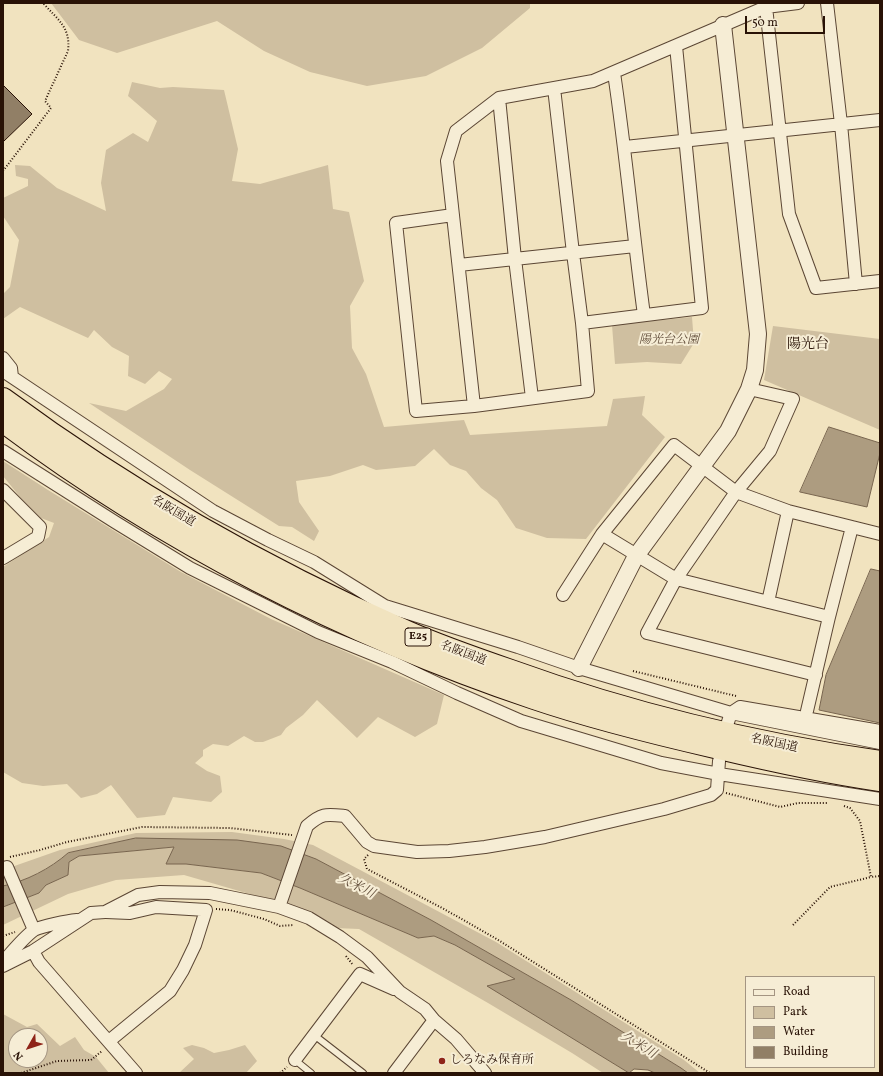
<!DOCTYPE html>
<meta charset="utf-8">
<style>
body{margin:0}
#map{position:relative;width:883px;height:1076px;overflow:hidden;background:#f1e3bf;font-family:Vollkorn,serif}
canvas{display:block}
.frame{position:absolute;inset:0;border:4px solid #291206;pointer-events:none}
.legend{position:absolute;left:745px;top:976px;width:130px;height:92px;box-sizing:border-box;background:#f6edd5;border:1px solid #a49582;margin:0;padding:5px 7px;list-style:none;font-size:12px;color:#291206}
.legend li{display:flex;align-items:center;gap:8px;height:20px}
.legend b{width:20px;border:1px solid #a49582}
.north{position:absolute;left:8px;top:1028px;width:40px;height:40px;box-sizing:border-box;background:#f6edd5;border:1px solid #a49582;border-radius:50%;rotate:231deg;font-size:11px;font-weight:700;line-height:16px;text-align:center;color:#291206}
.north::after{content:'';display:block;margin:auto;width:14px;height:18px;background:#8f2418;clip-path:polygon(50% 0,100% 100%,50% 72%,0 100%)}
.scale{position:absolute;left:745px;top:16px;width:80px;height:18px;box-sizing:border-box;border:2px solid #291206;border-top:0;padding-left:5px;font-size:12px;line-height:14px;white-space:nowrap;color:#291206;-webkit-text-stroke:3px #f6edd5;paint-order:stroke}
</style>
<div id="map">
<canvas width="883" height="1076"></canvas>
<div class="frame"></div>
<ul class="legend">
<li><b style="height:5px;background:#f6edd5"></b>Road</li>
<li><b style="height:11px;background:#cfbfa0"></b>Park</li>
<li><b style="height:11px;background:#ad9c80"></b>Water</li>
<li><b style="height:11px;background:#917f66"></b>Building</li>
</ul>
<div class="north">N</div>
<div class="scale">50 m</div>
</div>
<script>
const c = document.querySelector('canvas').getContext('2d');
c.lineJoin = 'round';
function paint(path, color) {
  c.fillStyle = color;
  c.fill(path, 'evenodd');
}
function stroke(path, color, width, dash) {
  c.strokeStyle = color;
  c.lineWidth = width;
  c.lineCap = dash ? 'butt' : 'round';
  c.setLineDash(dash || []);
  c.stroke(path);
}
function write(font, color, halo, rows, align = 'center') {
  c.font = font + ' Vollkorn,"Noto Serif JP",serif';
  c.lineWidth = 4;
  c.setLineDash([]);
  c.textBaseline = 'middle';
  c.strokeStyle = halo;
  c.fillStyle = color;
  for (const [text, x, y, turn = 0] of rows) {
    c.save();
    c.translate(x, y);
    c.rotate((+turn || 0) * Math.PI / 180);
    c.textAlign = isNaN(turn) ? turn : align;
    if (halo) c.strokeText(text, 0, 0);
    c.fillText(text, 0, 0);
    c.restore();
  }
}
paint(new Path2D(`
 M51,3H530V8L482,48L426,76L367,86L310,72L264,51L217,21L117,53L79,40Z
 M132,82L160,88L173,87L224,90L238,149L232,181L260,184L328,165L333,209L349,212L364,281L350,306L352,348L366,374L384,427L464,420L470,435L607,426L613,399L645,396L642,415L665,437L586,539L547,538L516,528L497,500L481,488L466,471L450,465L434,449L415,466L376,470L363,465L330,476L296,481L299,502L319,531L314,541L292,527L279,526L190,470L89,403L126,411L164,389L172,379L159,371L145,384L128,376L129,356L112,347L94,330L88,338L20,307L3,319V294L10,287L19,240L3,216V198L28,186V179L16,176L15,165L30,166L57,188L106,211L101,183L106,150L133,133L148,142L157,121L128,96Z
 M692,317L694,343L681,364L647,362L615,364L612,325Z
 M773,326L880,339V430L764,380Z
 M3,461L48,490L181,572L271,619L444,695L437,724L415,737L378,717L357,738L317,700L303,715L286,728L281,735L263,742H255L244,736L228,746L213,744L203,750V756L195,763L207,771L220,776L222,792L211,802L173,797L165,815L137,818L111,785L97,794L81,798L67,784L43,786L22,783L3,772V567L49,537L54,523L41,518L20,497L3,476Z
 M232,832L284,839L313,845L496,942L684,1060L700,1073H688L681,1068L571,1000L431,920L316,859L237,840L68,853C50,869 26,881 3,886V870L60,850L136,833Z
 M175,847L166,864H186L261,873L300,888L418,938L434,936L455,945L516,979L488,986L629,1073H603L572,1053L488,1003L359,929L335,928L291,906L184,875L116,880L68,894L3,925V907L39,893L46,885L68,875L69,862L79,856Z
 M3,1014L27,1027L37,1024L60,1046L75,1037L84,1050L96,1057L109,1073H3ZM16,1036H40V1060H16Z
 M192,1045L204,1048L214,1053L229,1050L245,1045L257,1061L246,1073H179L194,1059L183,1048Z`), '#cfbfa0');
const water = new Path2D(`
 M829,427L880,443V453L867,507L800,492Z
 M871,569L880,571V723L819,710L826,675Z
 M136,838L237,840L281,846L316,859L431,920L571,1000L681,1068L688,1073H655L648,1070L634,1069L629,1073L487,986L515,979L455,945L434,936L418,938L300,888L261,873L186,864H166L174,847L79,856L69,862L68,875L46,885L39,893L3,907V886C26,881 50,869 68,853Z`);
paint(water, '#ad9c80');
stroke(water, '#78654f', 1);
const building = new Path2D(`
 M3,85L32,114L3,142Z`);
paint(building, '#917f66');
stroke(building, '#291206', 1);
const service = new Path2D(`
 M314,1035L363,1073
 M295,1060L311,1073`);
const minor = new Path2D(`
 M827,3L841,124L856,284
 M766,7L789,214L816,288L880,281
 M614,73C626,153 633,234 644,315
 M554,88L573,253L582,323
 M499,98L515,259L532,398
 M625,147L880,120
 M453,215L396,223L416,411L474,406L588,391L582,323L702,308L676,46
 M459,265L635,246
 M3,358L11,368L12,377
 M3,371L213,511L268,540L314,562L385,606L518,647L579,668L731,713L880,743
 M749,389L793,399L770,451L736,492L676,579L647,633L816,675
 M474,406L447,161L456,131L499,98L593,81L766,7L798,3
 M3,451L115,522L190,568L318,632L392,662L457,693L521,721L661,763L719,774L880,799
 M3,490L40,527L38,537L3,558
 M602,534L676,579L829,617L852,527
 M563,595L602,534L674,445L736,492L788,511L880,534
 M768,602L788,511
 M807,711L829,617
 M728,722L731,713L740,707L880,731
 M7,867L34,930
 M279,907L307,826C322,813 326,814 345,816L367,842L374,846L417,852L449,851L485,847L545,837L664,809L711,795L717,790L719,761
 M106,912L130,913L156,907L206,910L195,945L183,970L170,991L109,1041
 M33,951L39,962L136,1073
 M3,962C11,953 24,937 34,930C42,926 67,921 77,920
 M3,966L33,951L91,913L105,912L138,895L160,892L210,893L279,907L309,918L340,937L367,957L400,992L425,1009L434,1020L456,1039L485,1073
 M295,1060L360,974L394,989
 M394,1073L434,1020`);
const tertiary = new Path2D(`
 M579,668L636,556L728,431L749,389L755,370L758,334L723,25`);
const motorway = new Path2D(`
 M3,399C129,492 264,569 407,632C441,647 476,659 511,671C630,714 755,744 880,762
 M3,421C161,540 347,635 534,698C593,718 654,733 715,747C770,760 824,772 880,780`);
stroke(service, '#5b4634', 8);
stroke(minor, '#5b4634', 14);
stroke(tertiary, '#5b4634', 18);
stroke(motorway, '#291206', 24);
stroke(new Path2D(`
 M3,171L51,108L45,101L68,51C71,27 57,19 43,3
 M633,671L736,696
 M726,793L780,807L798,803H828
 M844,806L850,808L860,821L871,877L880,876
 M368,855L364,859L367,869L444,909L495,938L710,1073
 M10,857L40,850L67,842L142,827L230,828L292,835
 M216,909L230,910L264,919L280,926L294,925
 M793,925L830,887L871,877
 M3,936L15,932
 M346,956L353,965
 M880,996H879L880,997
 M14,1073H16
 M21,1073L57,1061L91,1060L102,1051
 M280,1073L287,1067`), '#291206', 2, [1, 2]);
stroke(service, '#f6edd5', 6);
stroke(minor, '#f6edd5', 12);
stroke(tertiary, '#f6edd5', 16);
stroke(motorway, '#f1e3bf', 22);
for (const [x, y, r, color] of [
 [442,1061,4,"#8f2418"]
]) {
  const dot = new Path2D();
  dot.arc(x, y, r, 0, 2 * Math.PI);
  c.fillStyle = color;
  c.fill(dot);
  stroke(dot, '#f6edd5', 1.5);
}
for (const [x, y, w] of [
 [418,637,26]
]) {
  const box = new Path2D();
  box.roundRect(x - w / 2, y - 9, w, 18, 3);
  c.fillStyle = '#f6edd5';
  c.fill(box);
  stroke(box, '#291206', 1);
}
write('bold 11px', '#291206', null, [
 ["E25",418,637]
]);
write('italic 12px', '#634f3c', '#f6edd5', [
 ["陽光台公園",669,341]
]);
write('12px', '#291206', '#f6edd5', [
 ["名阪国道",173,512,31],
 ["名阪国道",463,654,21],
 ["名阪国道",774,744,12]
]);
write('12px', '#291206', '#f6edd5', [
 ["しろなみ保育所",450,1061]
], 'left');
write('italic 13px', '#64503d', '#f6edd5', [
 ["久米川",356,887,27],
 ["久米川",638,1046,31]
]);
write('14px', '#291206', '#f6edd5', [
 ["陽光台",808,345]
]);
</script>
